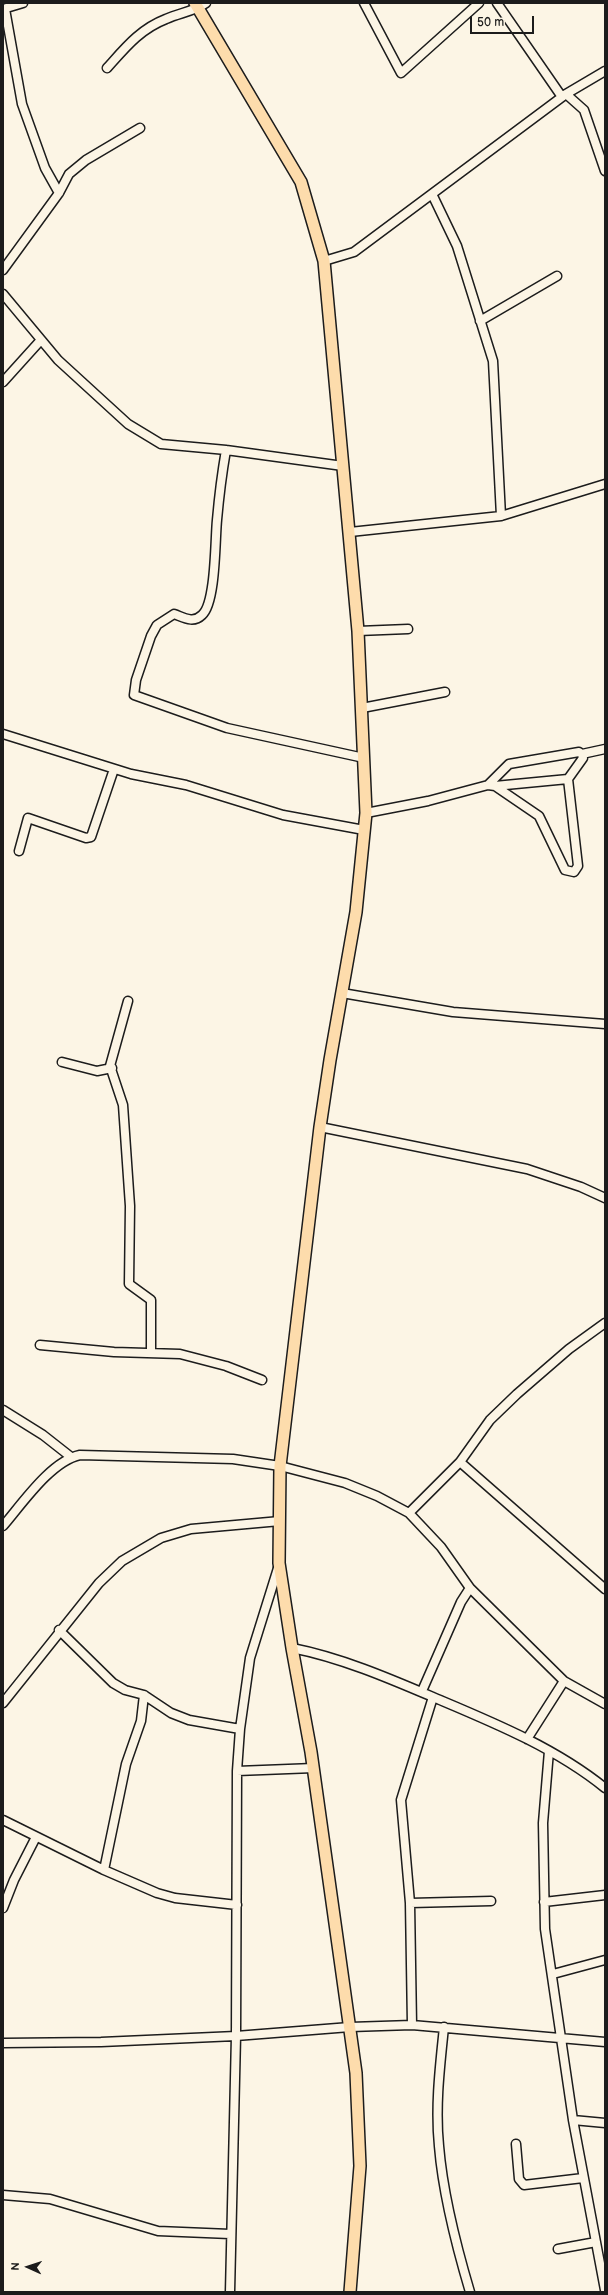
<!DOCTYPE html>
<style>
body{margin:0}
#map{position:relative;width:608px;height:2295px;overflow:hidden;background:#fcf5e5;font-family:"Balsamiq Sans",sans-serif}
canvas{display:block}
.frame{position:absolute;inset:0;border:4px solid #1c1c1c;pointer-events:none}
.north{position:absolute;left:8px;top:2247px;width:40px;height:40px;-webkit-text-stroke:3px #fcf5e5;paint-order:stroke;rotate:273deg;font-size:11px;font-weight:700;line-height:16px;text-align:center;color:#1c1c1c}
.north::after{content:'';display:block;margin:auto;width:14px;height:18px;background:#1c1c1c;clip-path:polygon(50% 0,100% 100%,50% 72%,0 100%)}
.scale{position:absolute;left:470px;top:16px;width:64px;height:18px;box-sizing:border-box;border:2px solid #1c1c1c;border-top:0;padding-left:5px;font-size:12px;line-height:14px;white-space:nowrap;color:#1c1c1c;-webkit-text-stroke:3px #fcf5e5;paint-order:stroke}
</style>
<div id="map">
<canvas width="608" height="2295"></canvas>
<div class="frame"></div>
<div class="north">N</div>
<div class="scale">50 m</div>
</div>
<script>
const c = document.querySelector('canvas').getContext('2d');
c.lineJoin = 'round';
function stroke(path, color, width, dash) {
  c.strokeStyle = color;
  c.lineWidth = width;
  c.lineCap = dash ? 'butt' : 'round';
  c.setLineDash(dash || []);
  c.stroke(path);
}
const minor = new Path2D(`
 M364,3L401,73L479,3
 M497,3L562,97
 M3,9L23,3
 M5,9L22,104L45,168L59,193
 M107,68C125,48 140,29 166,19C179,13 195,11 206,3
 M566,94L584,110L605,171
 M432,194L457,246L493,361L501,516
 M324,261L354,252L566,94L605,71
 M3,270L59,193L69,174L86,160L140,128
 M3,294L58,360L128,424L161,444L226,450L343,466
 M480,321L557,276
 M3,382L40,341
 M226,450C222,473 219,497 217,520C215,539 216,603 202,615C193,624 183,617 174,614L157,625L151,636L136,680L134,695L227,728L364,758
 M350,532L501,516L605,484
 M358,631L408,629
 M362,708L445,692
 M3,734L131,774L186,785L283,815L364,830
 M582,754L605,749
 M488,785L509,764L579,752L582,754L583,758L568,779L495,786
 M366,813L428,801L488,785L495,786L539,816L565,870L574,872L578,866L568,779
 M19,851L28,818L86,838L91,837L114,769
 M342,993L453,1012L605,1024
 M128,1001L110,1066L123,1105L130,1206L129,1284L151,1300V1352
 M62,1062L97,1071L112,1068
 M320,1127L527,1169L581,1187L605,1198
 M40,1345L114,1352L180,1354L226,1366L262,1380
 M3,1410L43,1435L71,1457
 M460,1462L605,1589
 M409,1513L460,1462L490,1420L517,1394L569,1349L605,1323
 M3,1526C22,1504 51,1461 80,1455L233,1459L280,1466L345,1483L377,1496L409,1513L441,1547L470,1588L564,1681L605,1704
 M59,1630L113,1683L125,1690L144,1695L171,1713L189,1720L240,1729
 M292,1648C343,1658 393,1680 440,1700C497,1724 557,1749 605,1788
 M422,1691L461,1602L470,1588
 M3,1703L99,1583L122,1561L161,1538L191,1529L280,1521
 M527,1739L564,1681
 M549,1751L543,1823L545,1929L573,2120L605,2290
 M237,1771L314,1768
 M3,1820L104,1870L157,1893L175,1898L237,1905
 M104,1870L126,1764L141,1721L144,1695
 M544,1902L605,1895
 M410,1903L491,1901
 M3,1908L14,1880L36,1837
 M553,1974L605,1960
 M412,2025L410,1903L401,1800L433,1697
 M444,2027C440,2066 435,2106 439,2146C443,2195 456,2245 470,2292
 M3,2043L101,2042L236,2036L350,2027L412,2025L605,2042
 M573,2120L605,2123
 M516,2144L519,2179L524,2185L583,2178
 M3,2195L50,2199L158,2231L230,2234
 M558,2249L596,2242
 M230,2292L236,2036L237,1771L240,1729L250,1658L279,1565`);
const major = new Path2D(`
 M195,3L301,182L324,261L358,631L366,813L356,912L330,1060L320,1127L280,1466L279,1563L292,1648L311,1752L356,2073L360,2166L350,2292`);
stroke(minor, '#1c1c1c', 11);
stroke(major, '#1c1c1c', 14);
stroke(minor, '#fcf5e5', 8);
stroke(major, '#fddcac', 11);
</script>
